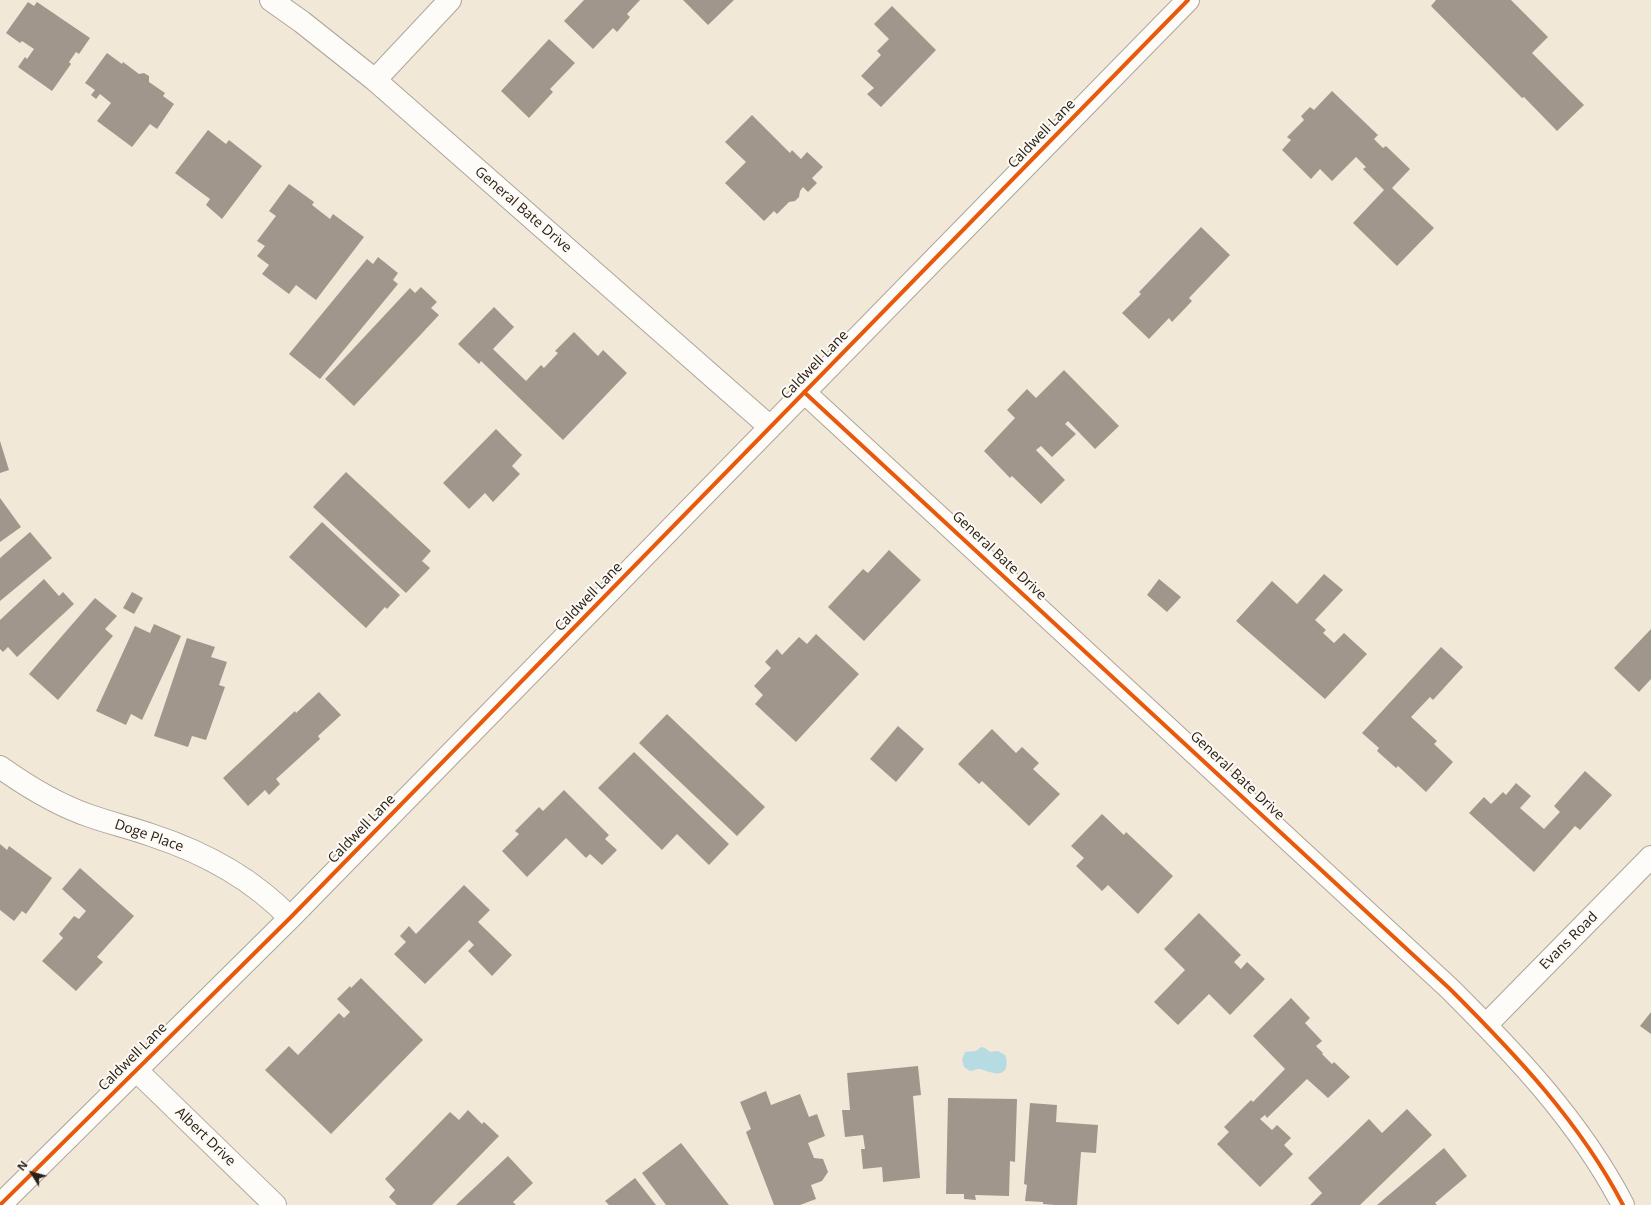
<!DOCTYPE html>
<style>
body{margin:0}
#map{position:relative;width:1651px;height:1205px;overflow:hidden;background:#f2e8d8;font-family:"Open Sans",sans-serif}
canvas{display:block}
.north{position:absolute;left:12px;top:1153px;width:40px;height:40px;-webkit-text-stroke:3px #fdf9f4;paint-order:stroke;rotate:307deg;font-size:11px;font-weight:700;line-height:16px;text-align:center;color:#292117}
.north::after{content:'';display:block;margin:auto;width:14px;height:18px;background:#292117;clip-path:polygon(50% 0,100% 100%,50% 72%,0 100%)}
</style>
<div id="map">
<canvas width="1651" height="1205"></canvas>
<div class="north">N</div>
</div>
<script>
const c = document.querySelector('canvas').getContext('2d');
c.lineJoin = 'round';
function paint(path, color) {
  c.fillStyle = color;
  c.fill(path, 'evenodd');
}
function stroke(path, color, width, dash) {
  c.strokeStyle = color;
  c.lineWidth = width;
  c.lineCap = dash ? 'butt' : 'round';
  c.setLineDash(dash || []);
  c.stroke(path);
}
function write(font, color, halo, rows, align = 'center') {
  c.font = font + ' "Open Sans",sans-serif';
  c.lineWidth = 4;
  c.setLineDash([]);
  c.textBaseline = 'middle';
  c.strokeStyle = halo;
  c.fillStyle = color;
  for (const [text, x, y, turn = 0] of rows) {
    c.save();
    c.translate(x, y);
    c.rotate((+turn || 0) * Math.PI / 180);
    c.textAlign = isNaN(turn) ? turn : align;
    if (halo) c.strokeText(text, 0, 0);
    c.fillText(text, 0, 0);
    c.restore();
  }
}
paint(new Path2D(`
 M981,1047L985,1048L990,1052L998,1051L1005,1055C1007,1059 1007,1064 1006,1068C1001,1079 987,1070 979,1069C976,1069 973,1071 970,1071L964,1067L962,1060L965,1052L976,1051Z`), '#b6dbe2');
paint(new Path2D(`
 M584,0H640L627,14L630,17L617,32L613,28L593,49L564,21Z
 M683,0H734L708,25Z
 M1436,0H1511L1548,37L1532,53L1584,105L1557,131L1524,97L1522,98L1431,6Z
 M28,2L34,6L37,2L90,38L79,54L76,52L69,62L71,64L52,91L18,67L25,57L27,59L34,49L22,41L20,43L6,33Z
 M892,6L936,50L881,107L867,94L874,88L861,76L881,55L877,51L889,39L874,24Z
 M549,39L575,63L550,89L553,92L529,118L501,91Z
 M107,53L122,64L123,62L139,74L144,73L149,76V82L165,93L163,96L174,104L157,129L150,124L132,147L97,121L111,103L100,94L96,99L91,95L95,90L85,83Z
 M1332,91L1378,135L1374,139L1383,148L1386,146L1410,169L1392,188L1434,228L1397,266L1353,223L1384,190L1363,169L1366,167L1356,157L1332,181L1320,169L1311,179L1282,150L1291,140L1287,137L1304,120L1301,116L1310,107L1314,110Z
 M752,115L790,153L792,150L801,159L807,152L823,167L812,178L817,183L808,192L803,187L800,191L799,197L795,201L789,202L777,214L774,211L764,221L725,183L746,162L725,142Z
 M208,130L226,144L229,140L262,166L222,219L206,205L210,199L175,173Z
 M289,184L314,202L312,205L330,219L333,214L364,237L316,300L296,285L289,294L262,274L269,265L257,256L265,246L257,241L276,216L269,211Z
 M1201,227L1230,255L1189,298L1192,301L1172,322L1169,318L1149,339L1122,313L1141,294L1139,292Z
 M378,257L398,273L393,280L398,284L320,379L289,354L367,259L373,264Z
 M421,287L437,302L431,308L439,315L354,406L325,379L410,288L415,293Z
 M494,307L514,327L493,349L526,381L541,365L544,368L558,353L555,351L574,332L598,356L603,350L627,373L563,440L481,361L479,364L458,344Z
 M1064,370L1119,426L1095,449L1068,421L1065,424L1076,434L1052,457L1041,446L1036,450L1065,480L1041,504L1012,476L1010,478L984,451L1015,418L1007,410L1027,389L1036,398Z
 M496,429L522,455L512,466L520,474L493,502L485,493L469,509L443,483Z
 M0,441L9,470L0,473Z
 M346,472L431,551L422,561L430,568L406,593L313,507Z
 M0,498L21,527L0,542Z
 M322,522L400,595L387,609L385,607L366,628L289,557Z
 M30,532L52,558L0,601V558Z
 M889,550L921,580L864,641L828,607L863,569L868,573Z
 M1324,574L1343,590L1315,620L1326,630L1323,633L1334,643L1344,633L1367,654L1325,699L1236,621L1272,581L1297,604Z
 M44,579L59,596L63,592L74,604L17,657L8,647L3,652L0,649V620Z
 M1159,579L1181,597L1167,612L1147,595Z
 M132,592L143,598L134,614L123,608Z
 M95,598L117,616L105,629L113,636L58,700L29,674Z
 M154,624L181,636L142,720L131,714L126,725L96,711L135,626L150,633Z
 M1651,629V679L1639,692L1614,668Z
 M816,634L859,674L796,742L755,704L763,695L754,686L771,668L765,662L777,649L782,655L799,637L807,644Z
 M187,638L215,647L211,657L227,662L219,685L225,687L206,740L192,736L188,747L154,736Z
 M1441,647L1463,667L1433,700L1430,697L1411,717L1437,741L1434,744L1453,762L1426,792L1398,766L1396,768L1377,751L1379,748L1362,733Z
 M319,692L341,715L318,736L320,739L276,779L280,784L269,795L265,790L248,806L223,778L295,711L296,713Z
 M667,714L765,807L737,836L639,743Z
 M898,726L924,749L896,782L870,759Z
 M992,729L1016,753L1022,747L1039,763L1033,769L1060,794L1029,826L982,781L979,784L958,764Z
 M634,752L729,844L709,865L677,834L662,850L598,788Z
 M1585,771L1612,795L1580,830L1575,826L1534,872L1469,813L1484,797L1491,804L1503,792L1506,795L1516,783L1531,796L1520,808L1544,829L1560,812L1554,806Z
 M564,790L609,835L605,839L617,850L602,865L590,854L586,858L566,838L527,877L502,851L519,834L515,831L539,807L543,811Z
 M1102,814L1124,835L1126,832L1173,876L1138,914L1108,885L1102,891L1076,866L1084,858L1071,846Z
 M0,844L7,850L9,846L52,878L26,914L22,911L14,921L0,910Z
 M80,868L134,916L97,957L103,962L76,991L42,961L63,938L59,934L74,916L79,919L86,911L62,889Z
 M464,885L490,910L478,922L512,955L492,976L468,951L474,945L469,940L425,984L394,954L406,942L400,936L409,926L416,934Z
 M1199,913L1241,955L1234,962L1241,969L1247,962L1265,979L1230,1015L1209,994L1178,1025L1154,1002L1185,970L1164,949Z
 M361,978L423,1040L331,1134L265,1070L289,1046L298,1055L339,1013L344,1018L350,1012L337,999L350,986L351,988Z
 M1291,998L1310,1018L1305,1023L1322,1041L1316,1046L1323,1053L1322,1054L1332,1064L1334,1062L1350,1077L1328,1098L1307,1079L1267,1118L1265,1115L1260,1119L1272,1130L1277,1125L1291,1138L1284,1145L1293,1154L1260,1187L1217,1144L1229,1132L1224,1127L1251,1100L1253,1102L1285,1069L1253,1036Z
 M1651,1012V1034L1640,1026Z
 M918,1066L921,1095L913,1096L920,1178L883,1182L882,1167L863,1169L861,1149H865L863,1135L845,1137L842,1110H850L847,1073Z
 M766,1091L771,1105L800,1094L809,1117L817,1114L825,1136L808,1143L814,1158L823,1159L828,1172L822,1181L811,1185L816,1199L800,1205H774L746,1132L751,1129L740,1102Z
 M948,1098L1017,1099L1015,1162L1010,1161L1009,1196L975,1195L976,1200L964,1199V1194H946Z
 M1030,1103L1057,1105L1056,1122L1098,1125L1096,1153L1081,1152L1077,1205H1055L1043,1204V1202L1025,1201L1027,1185L1024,1184Z
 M1407,1109L1432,1135L1360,1205H1310L1322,1193L1308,1178L1369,1119L1382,1133Z
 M468,1110L482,1124L484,1122L499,1136L432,1205H397L389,1197L395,1190L385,1179L450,1112L459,1120Z
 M681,1143L729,1205H666L642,1173Z
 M1444,1148L1467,1176L1435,1203L1437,1205H1377Z
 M508,1156L533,1183L513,1202L516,1205H456Z
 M635,1178L656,1205H609L605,1201Z`), '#a0968c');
const minor = new Path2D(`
 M271,0L302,22L375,80L770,427
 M375,80L450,0
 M804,392L1450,989C1515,1054 1580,1122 1623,1205
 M0,767C28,787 58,805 90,816C110,823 131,828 151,835C203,852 252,878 290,918
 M1486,1025L1651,857
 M136,1070L275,1205
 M0,1205L290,918L1188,0`);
stroke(minor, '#ada599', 24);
stroke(minor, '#fdfcf9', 22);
stroke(new Path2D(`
 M804,392L1450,989C1515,1054 1580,1122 1623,1205
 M0,1205L290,918L1188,0`), '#e8590c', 4);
write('14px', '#292117', '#fdf9f4', [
 ["Caldwell Lane",1042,134,-46],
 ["General Bate Drive",523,210,41],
 ["Caldwell Lane",815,365,-46],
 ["General Bate Drive",999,556,43],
 ["Caldwell Lane",589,597,-46],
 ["General Bate Drive",1237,776,43],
 ["Caldwell Lane",362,829,-46],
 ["Doge Place",149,836,19],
 ["Evans Road",1569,941,-45],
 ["Caldwell Lane",133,1057,-45],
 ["Albert Drive",205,1137,44]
]);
</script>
